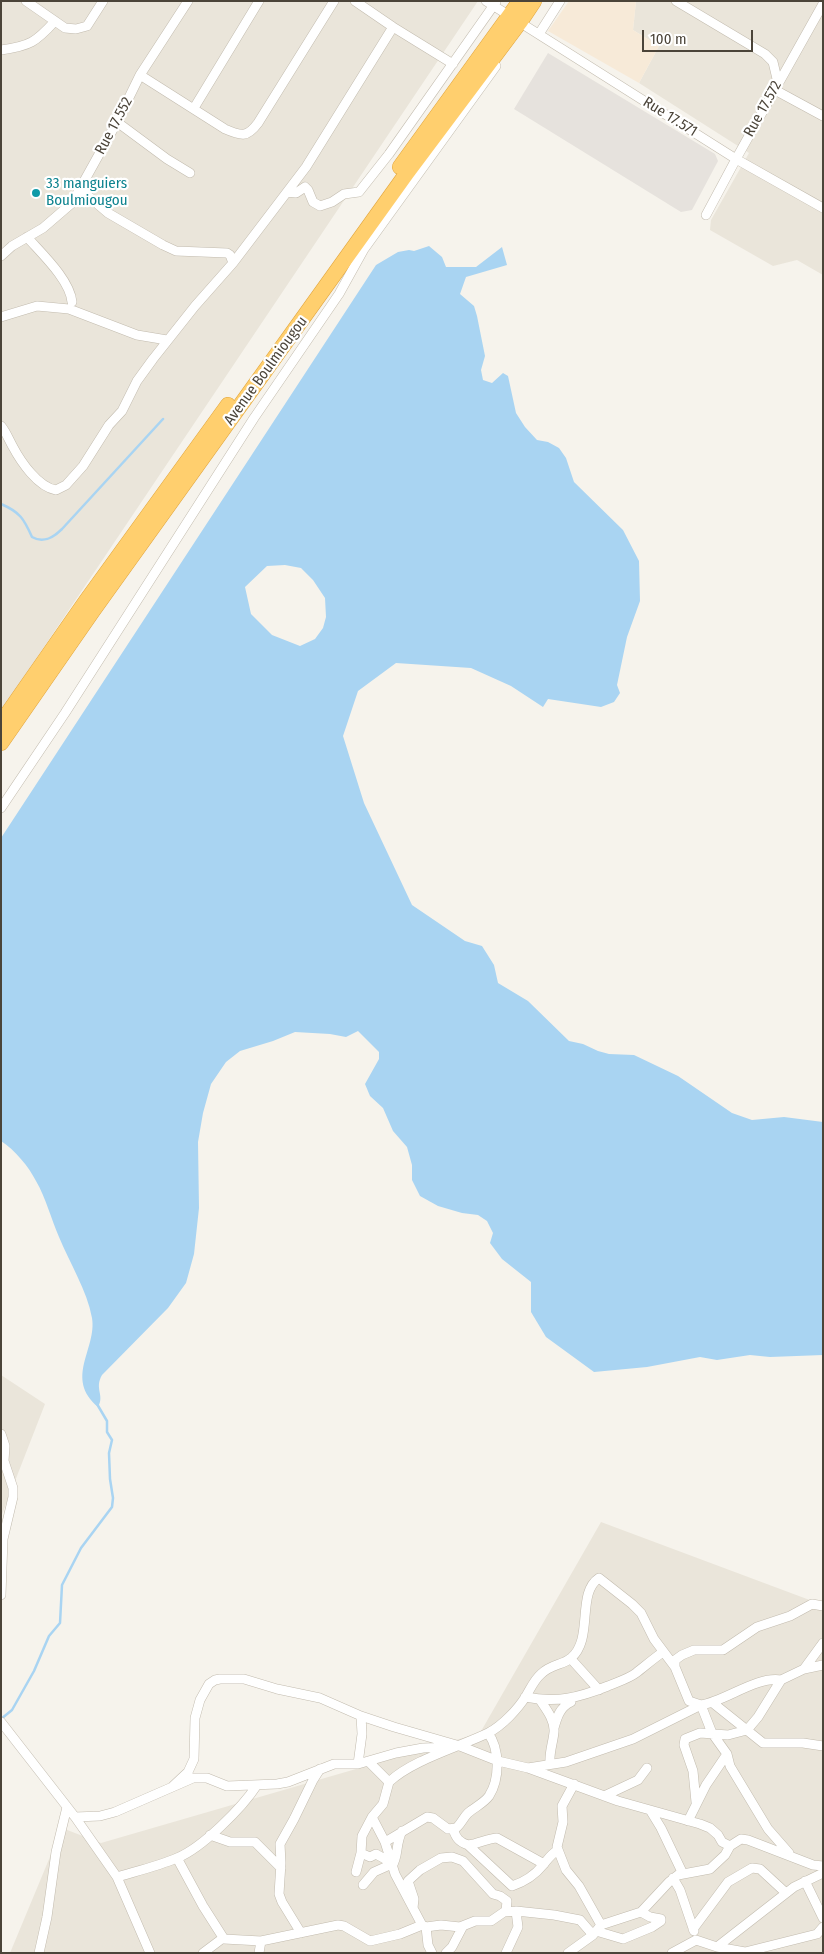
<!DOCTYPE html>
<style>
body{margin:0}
#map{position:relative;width:824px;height:1954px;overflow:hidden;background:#f6f3ec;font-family:"Fira Sans Condensed",sans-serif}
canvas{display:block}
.frame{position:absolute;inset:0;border:2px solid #4b4439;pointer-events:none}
.scale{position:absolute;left:642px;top:30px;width:111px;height:22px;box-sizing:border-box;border:2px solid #4b4439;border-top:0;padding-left:6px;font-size:15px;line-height:18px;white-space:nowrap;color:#4b4439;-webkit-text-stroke:4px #fff;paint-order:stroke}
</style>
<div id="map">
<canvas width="824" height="1954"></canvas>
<div class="frame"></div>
<div class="scale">100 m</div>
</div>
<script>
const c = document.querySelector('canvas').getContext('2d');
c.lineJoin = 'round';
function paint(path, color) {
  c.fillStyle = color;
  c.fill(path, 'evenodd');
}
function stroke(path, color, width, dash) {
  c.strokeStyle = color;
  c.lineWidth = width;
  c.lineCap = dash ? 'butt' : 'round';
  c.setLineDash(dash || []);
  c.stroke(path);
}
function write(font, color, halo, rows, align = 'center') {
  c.font = font + ' "Fira Sans Condensed",sans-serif';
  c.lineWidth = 4.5;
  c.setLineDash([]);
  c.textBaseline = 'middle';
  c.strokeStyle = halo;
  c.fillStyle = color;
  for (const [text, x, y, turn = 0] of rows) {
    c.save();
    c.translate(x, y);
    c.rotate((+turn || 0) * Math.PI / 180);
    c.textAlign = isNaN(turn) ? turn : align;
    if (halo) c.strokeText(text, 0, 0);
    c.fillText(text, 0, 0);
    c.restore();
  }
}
paint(new Path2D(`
 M1,1H478L1,711Z
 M636,1H823V275L797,260L773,266L710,230L711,220L749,153L639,83L659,46L633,30Z
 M1,1375L45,1404L1,1517Z
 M601,1522L823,1605V1953H10L62,1828L101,1843L480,1733Z`), '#eae5da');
paint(new Path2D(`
 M569,1H636L633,30L659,46L639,83L548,31Z`), '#f7ead8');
paint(new Path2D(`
 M548,53L715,154L718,161L692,210L681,212L514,109Z`), '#e6e2dd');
paint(new Path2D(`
 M429,246L442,257L446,267H476L502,247L507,265L466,277L460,294L474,306L477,316L485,356L481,370L483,380L492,383L503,373L508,376L516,413L525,427L537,440L548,442L559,448L566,458L574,482L623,530L639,561L640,601L627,637L617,685L620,693L614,702L601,707L548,699L543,707L511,686L471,668L396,663L358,691L343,736L364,803L412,905L465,941L482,946L494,965L498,983L528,1001L569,1041L583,1044L598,1051L609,1054L634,1055L678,1076L732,1113L752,1120L784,1117L823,1122V1355L770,1357L750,1355L717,1360L700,1357L647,1367L594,1372L546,1337L531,1312V1282L502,1259L490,1243L493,1233L487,1221L478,1215L462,1213L438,1206L420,1196L412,1180V1165L407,1147L393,1131L383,1108L370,1096L365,1084L379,1059V1052L358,1031L346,1037L330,1034L295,1032L273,1041L240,1051L226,1062L211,1084L203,1113L198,1142L199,1208L194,1254L186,1283L168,1308L102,1375C94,1389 105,1395 98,1407C64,1378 97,1349 92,1318C87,1290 70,1264 59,1237C51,1219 46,1198 36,1181C29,1167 15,1150 1,1141V838L376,265L398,252L409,250L414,251ZM285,565L301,568L313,580L325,598L326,617L323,628L315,639L300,646L272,635L251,614L245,587L267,566Z`), '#a9d4f2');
stroke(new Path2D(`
 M1,504C20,512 24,519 32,537C44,544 54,537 62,529L163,419
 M1,1719L12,1710L34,1671L49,1636L60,1623L62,1585L81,1548L112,1507L113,1498L110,1479L109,1453L112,1440L107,1432V1421L97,1404`), '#a9d4f2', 2.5);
const street = new Path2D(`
 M26,1L65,28L76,29L87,26L103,1
 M355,1L393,27L453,64
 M486,1L736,159L823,208
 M676,1L765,54L773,62L778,83
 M539,34L560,1
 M1,50C30,46 36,42 55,21
 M140,75L225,129C241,136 247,138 258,123L334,1
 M775,90L823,116
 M194,108L259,1
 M117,122L167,159L190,173
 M80,189L108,213L163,245L176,251L227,253L230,255L233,263
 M287,192L296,193L305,187L308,190L313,202L320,206L332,202L344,194L359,192L389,154L496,2
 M706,215L736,159L823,4
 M27,237C42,254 70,280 72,302
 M1,256L12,246L43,228L72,203L117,122L140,75L188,1
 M1,317L37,306L69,309L137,335L167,340
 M1,426C6,432 9,440 13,447C21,462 38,487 56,490L66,485L83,466L109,425L122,411L137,381L153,359L195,306L233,263L306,167L393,27
 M1,808L65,713L254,418L339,294L364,249L496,66
 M1,1434L5,1446L4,1461L13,1488V1497L3,1539L1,1595
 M571,1659L599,1690
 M675,1667V1660L682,1655L694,1650H723L757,1627L790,1616L812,1604L823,1606
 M804,1669L823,1665
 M525,1697C557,1703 578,1698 608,1686C617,1682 628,1679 636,1673C645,1666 653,1659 663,1652
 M540,1700C546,1709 555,1720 554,1732C553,1743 549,1752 550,1764
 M713,1703L763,1743H803L823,1746
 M1,1722L75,1817L117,1877L150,1953
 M554,1728C557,1717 560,1707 571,1702
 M368,1761L389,1782L383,1804L372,1817L385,1842L395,1874L422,1925L426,1927L428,1945L432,1953
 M358,1764L362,1734L361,1716
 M528,1768L566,1762L633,1739L701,1705C726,1701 756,1676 781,1680
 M389,1782C412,1760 459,1747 488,1733C502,1726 518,1709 526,1696C531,1688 534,1680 541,1674C551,1664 563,1665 571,1658C594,1639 576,1593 599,1578L632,1604L641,1613L654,1639L675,1667L689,1701L701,1705L712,1733L727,1754L730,1766L768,1829L789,1853
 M574,1784L562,1806L563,1822L557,1847L566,1870L579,1886L601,1925
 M173,1786L188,1772L194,1759L195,1718L200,1700L209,1684L215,1680L220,1679H244L277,1689L320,1698L361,1716L394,1727L460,1746L498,1761L528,1768L618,1801L700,1824L710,1828L718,1835L722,1842L730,1846L741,1839L748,1840L813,1865L823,1866
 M604,1796L638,1780L647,1768
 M696,1802L693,1771L684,1745L685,1739L700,1733L728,1735L747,1730L758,1717L781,1680L804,1669L823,1643
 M650,1810L661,1828L683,1874
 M75,1817L100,1816L115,1812L193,1778H207L227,1786L277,1784L288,1782L334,1764H358L396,1753L423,1748L452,1747
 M688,1821L706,1785L727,1754
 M453,1829C456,1838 459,1842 468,1845L512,1886C524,1882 535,1875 543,1865C548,1859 551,1854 558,1850
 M210,1835L230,1842H255L281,1868
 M385,1842L427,1817L433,1818L448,1829L456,1828C461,1824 463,1818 468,1813C475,1807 484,1803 489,1796C500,1779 500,1749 488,1733
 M468,1845C478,1844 489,1838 497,1838L544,1864
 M361,1853L362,1836L372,1817
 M177,1858L203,1906L224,1939L261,1941L338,1925L344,1926L370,1941L400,1934L422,1925
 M392,1866C399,1855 395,1845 402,1831
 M356,1872L361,1853L370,1857L376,1854L392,1863
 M117,1877C137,1871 158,1866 177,1858C202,1848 242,1808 257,1785
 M673,1878L680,1890L694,1931
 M805,1881L823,1918
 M363,1885L374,1872L392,1864
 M413,1908L414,1899L408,1881L420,1870L441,1858L452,1857L463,1861L493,1894L500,1896L507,1901L506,1911
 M641,1912L650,1917L661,1919
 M426,1927L441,1925L460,1927L475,1921H491L504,1912L516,1911L554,1915L580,1920L593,1935
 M693,1929L728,1882L752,1868L760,1869L786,1893
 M596,1931L623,1939L652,1927L661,1921V1919
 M301,1933L282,1902L279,1894L281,1863L280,1844L294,1819L313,1780L320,1769
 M717,1947L794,1887L823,1873
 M39,1953L47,1917L56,1852L67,1807
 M203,1953L223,1938
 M259,1953L261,1941
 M446,1953L452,1947L463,1926
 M506,1953L518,1927L516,1911
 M568,1953L593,1935L601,1925L641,1912L669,1882L678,1875L710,1869L725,1855L730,1846
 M672,1953L696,1940L717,1947L745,1952L817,1934L823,1927`);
const highway = new Path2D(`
 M400,167L520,1
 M1,723L86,601L228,405
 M1,743L92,612L407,173L520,22L534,1`);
stroke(street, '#c2bbae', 10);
stroke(highway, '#e0a43c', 16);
stroke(street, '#fff', 9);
stroke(highway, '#ffcf6e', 15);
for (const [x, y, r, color] of [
 [36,193,5,"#0f9aa8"]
]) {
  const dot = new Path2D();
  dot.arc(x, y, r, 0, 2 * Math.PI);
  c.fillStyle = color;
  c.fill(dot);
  stroke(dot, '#fff', 2);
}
write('15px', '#4b4439', '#fff', [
 ["Rue 17.572",763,109,-61],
 ["Rue 17.571",670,117,32],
 ["Rue 17.552",114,126,-62],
 ["Avenue Boulmiougou",266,371,-54]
]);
write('15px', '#0d838f', '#fff', [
 ["33 manguiers",46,184],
 ["Boulmiougou",46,201]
], 'left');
</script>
